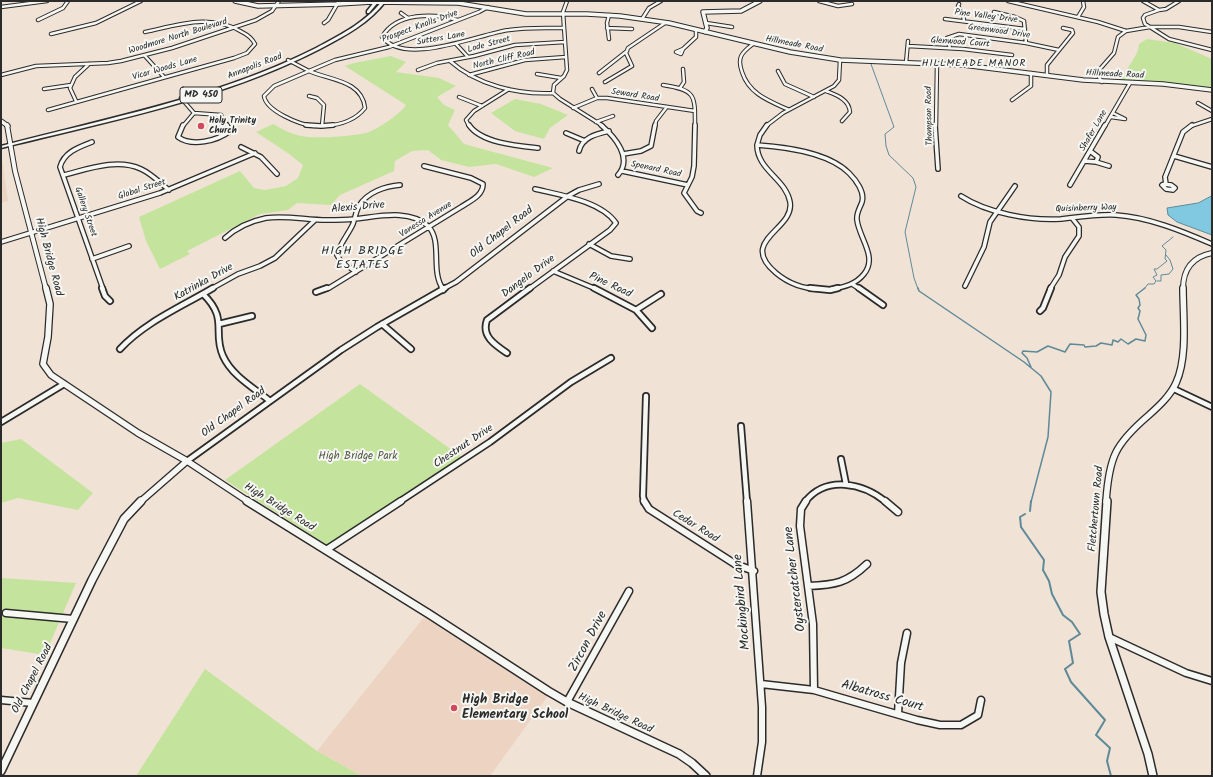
<!DOCTYPE html>
<style>
body{margin:0}
#map{position:relative;width:1213px;height:777px;overflow:hidden;background:#f1e2d6;font-family:Kalam,sans-serif}
canvas{display:block}
.frame{position:absolute;inset:0;border:2px solid #2b2b2b;pointer-events:none}
</style>
<div id="map">
<canvas width="1213" height="777"></canvas>
<div class="frame"></div>
</div>
<script>
const c = document.querySelector('canvas').getContext('2d');
c.lineJoin = 'round';
function paint(path, color) {
  c.fillStyle = color;
  c.fill(path, 'evenodd');
}
function stroke(path, color, width, dash) {
  c.strokeStyle = color;
  c.lineWidth = width;
  c.lineCap = dash ? 'butt' : 'round';
  c.setLineDash(dash || []);
  c.stroke(path);
}
function write(font, color, halo, rows, align = 'center') {
  c.font = font + ' Kalam,sans-serif';
  c.lineWidth = 4;
  c.setLineDash([]);
  c.textBaseline = 'middle';
  c.strokeStyle = halo;
  c.fillStyle = color;
  for (const [text, x, y, turn = 0] of rows) {
    c.save();
    c.translate(x, y);
    c.rotate((+turn || 0) * Math.PI / 180);
    c.textAlign = isNaN(turn) ? turn : align;
    if (halo) c.strokeText(text, 0, 0);
    c.fillText(text, 0, 0);
    c.restore();
  }
}
paint(new Path2D(`
 M1,152L8,201L1,203Z
 M424,617L548,696L490,776H362L317,751Z`), '#edd4c2');
paint(new Path2D(`
 M1147,39L1175,43L1212,59V88L1174,83L1117,82L1124,77C1126,66 1139,56 1139,44Z
 M391,56L406,62L396,72L439,78L456,86L437,97L444,105L455,110L448,125L464,144L553,168L534,177L496,164L469,167L441,160L428,150L412,151L395,161L394,171L340,195L331,205L297,203L288,210L260,214L187,251L190,254L160,269L146,241L139,217L240,171L254,188L265,190L286,186L298,178L303,165L289,154L256,132L273,124C282,129 291,134 301,136C315,139 353,136 366,133C377,130 400,114 406,105L345,66L354,63Z
 M515,99L541,104L568,115L550,128L544,139L515,131L491,113Z
 M360,384L463,458L329,546L225,480Z
 M21,439L93,493L78,510L18,498L1,503V443Z
 M1,578L76,583L45,655L1,648Z
 M205,669L317,751L362,776H136Z`), '#c4e49d');
const water = new Path2D(`
 M1212,196V235L1177,222L1168,215L1167,208L1198,203Z`);
paint(water, '#80c9e1');
stroke(water, '#5e8a98', 1);
stroke(new Path2D(`
 M871,64L894,127L885,134L886,146L889,155L913,178L916,187L905,232L914,278L918,289
 M1157,281H1161V275L1169,274L1173,269L1170,260L1166,255
 M1144,289L1148,284H1154L1156,281L1153,277L1157,275L1154,269H1157L1167,261L1165,259L1166,250L1162,246L1173,237`), '#5e8a98', 1);
stroke(new Path2D(`
 M918,288L919,291L1024,362L1041,376L1051,392L1048,437L1031,502
 M1031,367L1027,358L1022,353L1023,351L1037,352L1048,346L1065,352L1070,344L1084,345L1085,347L1096,346L1101,343L1112,345L1113,340L1118,342L1121,339L1128,344L1136,339L1145,341L1146,335L1138,319L1140,311L1138,308L1140,305L1139,299L1136,295L1145,288`), '#5e8a98', 1.5);
stroke(new Path2D(`
 M1030,511L1031,501
 M1025,514L1020,517L1021,527L1044,560L1043,570L1049,581L1052,594L1063,615L1072,622L1080,634L1069,641L1073,663L1065,669L1071,682L1105,720L1096,735L1110,748L1107,761L1111,776`), '#5e8a98', 2);
const minorFar3 = new Path2D(`
 M567,1L563,12L567,70L564,76L554,85L553,93L560,99L603,126
 M819,1L838,6L852,4
 M1008,1L1098,22L1126,31L1150,27L1145,24L1143,18L1145,15L1159,10L1143,1
 M959,4L958,6L963,14L964,21
 M1,7L47,1
 M1159,10L1166,9L1179,1
 M994,12L1015,17L1024,21L1026,43
 M401,13L408,18
 M609,15L607,23L609,39
 M1078,17L1084,7L1083,1
 M642,19L649,8L661,1
 M945,19L1025,29
 M38,20L63,8L68,1
 M458,20C434,13 396,12 382,37C406,67 478,34 509,30C527,27 546,28 564,28
 M324,23L328,20L339,1
 M706,23L732,27
 M607,28L632,29
 M1212,32L1179,27H1150L1169,39L1212,50
 M51,34L96,23L141,1
 M456,44L468,57
 M753,44C741,53 737,58 742,72C749,94 769,101 789,110
 M908,46L963,49L1012,55
 M950,48L947,38L959,34L1026,43L1059,50
 M683,49L696,37V30
 M683,49L681,54L676,52Z
 M145,56L164,77
 M288,60L309,71
 M450,61C477,85 518,95 553,93
 M906,63L908,41
 M418,70L437,63L474,56L515,45L565,42
 M309,71C329,80 362,80 365,108C355,121 340,125 324,126
 M309,71L274,86L264,96C266,111 300,125 314,126
 M309,71L335,60L389,47L479,12L488,7
 M778,71L785,84L814,97
 M599,73L627,51
 M537,74L561,78
 M1,75L36,66L108,63L121,61L172,48L256,20L272,11L279,1
 M469,75L525,60L566,57
 M1047,75V65L1073,33L1072,30L1063,28
 M605,82L632,66L626,53L628,48L665,23
 M1102,82L1099,77L1100,69L1114,53L1118,37L1126,31
 M663,85C696,90 695,95 695,126
 M680,88L684,82L683,69
 M44,89L71,85
 M592,89L597,98
 M826,91C836,95 849,99 850,112L842,121
 M309,96L317,98L324,105L322,126
 M459,97L482,106
 M181,98L194,113
 M1012,100L1031,86V73
 M76,101L70,88L75,77L89,64
 M1198,103L1212,111
 M573,108L597,98H607L695,111
 M48,110L234,58L247,53L255,44C252,38 248,35 242,32C211,13 178,25 145,32
 M194,113L221,115L227,126
 M1111,117L1125,119L1113,113
 M596,122L613,116
 M183,126L194,113
 M469,126L466,120L474,111L509,89
 M655,126L656,121L666,108
 M766,126L783,113L834,86L839,80L840,60
 M936,126L937,64
 M1105,126L1130,83
 M1191,126L1212,119`);
const minorFar2 = new Path2D(`
 M183,125L178,137C192,147 217,141 230,131L227,125
 M306,125L321,126L333,125
 M469,125C481,143 518,146 538,148
 M601,125C615,137 633,158 618,175
 M695,125L694,166L692,177L684,193L697,211L701,213
 M935,125L938,169
 M566,133L585,141
 M92,142C79,147 64,152 60,167L103,289
 M757,145C786,147 828,152 849,173C856,180 865,192 862,202C860,208 856,213 857,220C859,238 878,257 864,274C856,284 845,287 832,289
 M757,145C757,170 786,179 790,202C795,230 737,240 776,273C788,283 804,289 820,289
 M757,145L760,135L767,125
 M241,147L261,157L277,174
 M579,151C582,137 597,134 609,131
 M1090,151L1098,157L1096,162
 M623,154L641,151L651,146L655,125
 M1174,156L1212,167
 M1085,161L1096,162L1109,166
 M622,171L688,185
 M64,175C88,169 117,158 141,169C152,174 160,183 169,190
 M1164,184L1171,185L1175,188L1173,190L1166,189L1162,185Z
 M1166,184L1165,177L1183,132L1192,125
 M1070,185L1105,125
 M961,196C987,213 1030,221 1061,219C1079,217 1098,214 1116,215C1148,217 1182,231 1212,244
 M225,238C236,228 251,221 266,218C286,215 306,220 327,220C336,220 345,220 354,219C376,217 409,208 428,226C443,241 430,271 443,289
 M1,242L160,193L255,153
 M589,244L611,256L630,259
 M92,259L129,246
 M553,271L596,289
 M356,272L340,260L337,255C340,243 348,235 353,224C355,218 356,211 359,206C367,192 386,186 400,185
 M852,284L860,289
 M965,286L984,247L990,222L1015,186
 M211,289L238,274L260,266L275,258L315,220
 M324,289L329,288L461,207C470,201 483,196 483,184L471,178L424,166
 M443,289L456,282L568,196L579,190L599,184
 M529,289L610,230L616,223C601,201 560,195 535,189
 M1050,289L1059,275L1065,257L1079,236V227L1072,218`);
const minorFar1 = new Path2D(`
 M102,288L105,296L110,301
 M442,288L443,290
 M594,288L636,310L652,328
 M810,288L830,290L838,288
 M859,288L883,305
 M316,292L327,288
 M203,294C229,319 212,332 223,356C232,376 254,388 270,401
 M636,310L661,294
 M1040,311L1043,308L1051,288
 M219,324L252,316
 M382,324L411,349
 M120,349C145,322 181,307 213,288
 M507,353C495,345 481,336 487,320L530,288
 M1174,389L1212,407
 M1,422L64,384
 M741,426L747,502
 M841,459L846,484
 M187,461L341,350L377,327L445,288
 M399,502L490,442L571,382L611,358
 M644,502L643,496L646,396
 M805,502C826,475 863,483 886,502`);
const minor = new Path2D(`
 M644,501L649,509L735,564L754,571
 M747,501L762,707V742L757,776
 M806,501L801,509L800,526L813,624L814,690
 M885,501L898,512
 M326,550L401,501
 M808,586C835,585 847,583 867,564
 M6,613L73,619
 M1109,637L1186,673L1212,681
 M761,684L814,690L917,720L940,725H961L978,715L981,700
 M1,700L33,703
 M567,702L629,591
 M898,714L901,663L907,633`);
const tertiaryFar3 = new Path2D(`
 M235,1L258,6L341,4
 M338,4L372,2L458,3L526,14H587L620,16L669,23L790,52L840,60L963,65L1083,80L1163,84L1212,90
 M705,32L707,28L703,12L741,11L760,1
 M1,121L8,126`);
const tertiaryFar2 = new Path2D(`
 M7,125L15,171L46,289
 M1183,289C1183,270 1192,257 1212,253`);
const tertiaryFar1 = new Path2D(`
 M46,288L50,304L48,337L43,364L51,375L138,433L187,461L249,502
 M140,502L187,461
 M1106,502C1109,457 1115,444 1149,415C1159,406 1170,396 1176,383C1188,357 1183,316 1183,288`);
const tertiary = new Path2D(`
 M247,501L429,614L548,691L567,702L679,754L692,763L706,776
 M1107,501L1101,592L1104,614L1109,637L1148,754L1153,776
 M1,771L92,580L124,519L141,501`);
const primary = new Path2D(`
 M375,1H379L369,13H367V11Z
 M382,1H386C369,23 345,36 320,49C221,100 109,121 1,148V146C107,118 217,98 316,48C340,35 365,23 382,1Z`);
stroke(minorFar3, '#2b2b2b', 4.5);
stroke(minorFar2, '#2b2b2b', 6);
stroke(minorFar1, '#2b2b2b', 8);
stroke(minor, '#2b2b2b', 9);
stroke(tertiaryFar3, '#2b2b2b', 5.5);
stroke(tertiaryFar2, '#2b2b2b', 6);
stroke(tertiaryFar1, '#2b2b2b', 8);
stroke(tertiary, '#2b2b2b', 10);
stroke(primary, '#2b2b2b', 3);
stroke(minorFar3, '#f6f6f2', 2.5);
stroke(minorFar2, '#f6f6f2', 3.5);
stroke(minorFar1, '#f6f6f2', 4.5);
stroke(minor, '#f6f6f2', 6);
stroke(tertiaryFar3, '#f6f6f2', 3.5);
stroke(tertiaryFar2, '#f6f6f2', 4);
stroke(tertiaryFar1, '#f6f6f2', 5.5);
stroke(tertiary, '#f6f6f2', 7);
paint(primary, '#f6f6f2');
for (const [x, y, r, color] of [
 [201,126,4,"#d1495b"],
 [454,708,4,"#d1495b"]
]) {
  const dot = new Path2D();
  dot.arc(x, y, r, 0, 2 * Math.PI);
  c.fillStyle = color;
  c.fill(dot);
  stroke(dot, '#f6f6f2', 1.5);
}
write('9px', '#2b2b2b', '#f6f6f2', [
 ["Pine Valley Drive",986,17,7],
 ["Prospect Knolls Drive",420,27,-20],
 ["Greenwood Drive",999,32,8],
 ["Woodmore North Boulevard",178,37,-17],
 ["Sutters Lane",441,39,-10],
 ["Glenwood Court",960,43,4],
 ["Lode Street",489,45,-15],
 ["Hillmeade Road",794,45,11],
 ["North Cliff Road",504,60,-13],
 ["Annapolis Road",255,67,-21],
 ["Vicar Woods Lane",165,69,-16],
 ["Hillmeade Road",1115,75,3],
 ["Seward Road",635,96,9],
 ["Thompson Road",930,116,-91],
 ["Shafer Lane",1094,131,-60],
 ["Spenard Road",656,170,12],
 ["Global Street",142,190,-18],
 ["Quisinberry Way",1086,209,-2],
 ["Gallery Street",85,212,71],
 ["Vanessa Avenue",426,220,-32]
]);
write('bold 9px', '#2b2b2b', '#f6f6f2', [
 ["Holy Trinity",209,121],
 ["Church",209,131]
], 'left');
c.letterSpacing = '1px';
write('10px', '#2b2b2b', '#f6f6f2', [
 ["HILLMEADE MANOR",974,64]
]);
c.letterSpacing = '0px';
for (const [x, y, w] of [
 [201,95,42]
]) {
  const box = new Path2D();
  box.roundRect(x - w / 2, y - 8, w, 16, 3);
  c.fillStyle = '#f6f6f2';
  c.fill(box);
  stroke(box, '#2b2b2b', 1);
}
write('bold 10px', '#2b2b2b', null, [
 ["MD 450",201,95]
]);
write('11px', '#2b2b2b', '#f6f6f2', [
 ["Alexis Drive",358,208,-5],
 ["Old Chapel Road",502,233,-38],
 ["High Bridge Road",48,257,75],
 ["Dangelo Drive",529,277,-37],
 ["Katrinka Drive",204,283,-29],
 ["Pine Road",610,286,25],
 ["Old Chapel Road",234,413,-36],
 ["Chestnut Drive",464,447,-34],
 ["High Bridge Road",279,508,32],
 ["Fletchertown Road",1097,509,-85],
 ["Cedar Road",695,527,32],
 ["Old Chapel Road",33,679,-63],
 ["High Bridge Road",615,714,25]
]);
write('11px', '#515948', '#f6f6f2', [
 ["High Bridge Park",358,457]
]);
c.letterSpacing = '1px';
write('12px', '#2b2b2b', '#f6f6f2', [
 ["HIGH BRIDGE",363,252],
 ["ESTATES",363,266]
]);
c.letterSpacing = '0px';
write('13px', '#2b2b2b', '#f6f6f2', [
 ["Oystercatcher Lane",796,579,-97],
 ["Mockingbird Lane",743,602,-95],
 ["Zircon Drive",589,642,-62],
 ["Albatross Court",882,697,16]
]);
write('bold 13px', '#2b2b2b', '#f6f6f2', [
 ["High Bridge",462,701],
 ["Elementary School",462,716]
], 'left');
</script>
